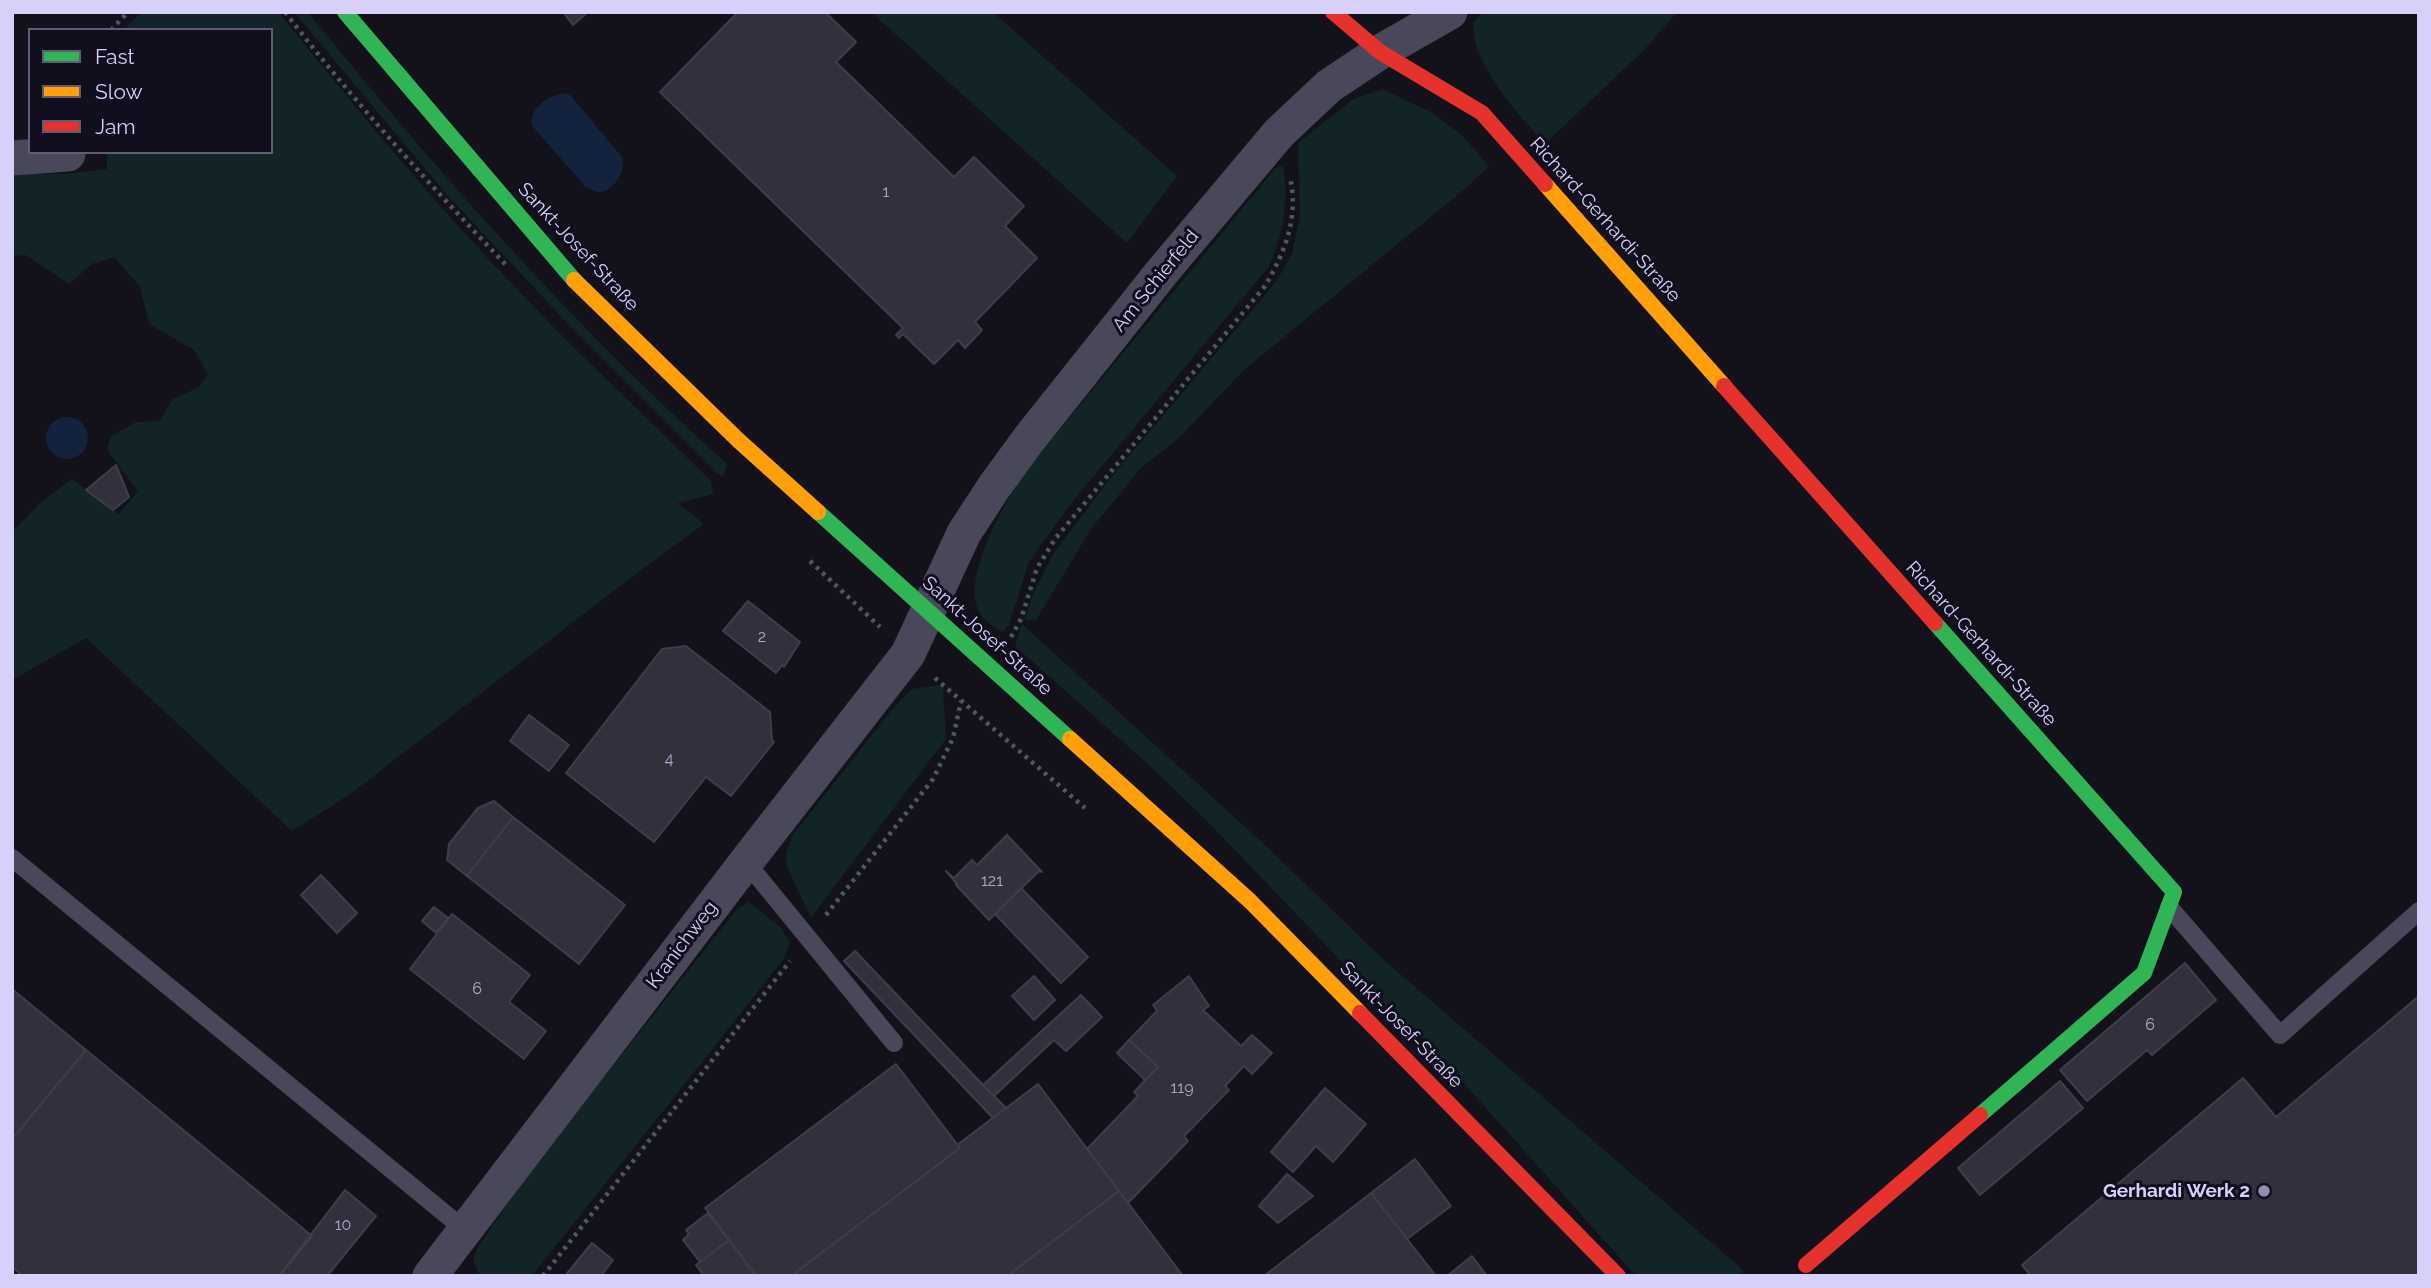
<!DOCTYPE html>
<meta charset="utf-8">
<style>
body{margin:0}
#map{position:relative;width:2431px;height:1288px;overflow:hidden;background:#13121a;font-family:Raleway,sans-serif}
canvas{display:block}
.frame{position:absolute;inset:0;border:14px solid #d6d0fa;pointer-events:none}
.legend{position:absolute;left:28px;top:28px;width:245px;height:126px;box-sizing:border-box;background:#110e1e;border:2px solid #605c76;margin:0;padding:9px 12px;list-style:none;font-size:21px;color:#d6d0fa}
.legend li{display:flex;align-items:center;gap:14px;height:35px}
.legend b{width:35px;border:2px solid #605c76}
</style>
<div id="map">
<canvas width="2431" height="1288"></canvas>
<div class="frame"></div>
<ul class="legend">
<li><b style="height:9px;background:#30b455"></b>Fast</li>
<li><b style="height:9px;background:#ff9f0a"></b>Slow</li>
<li><b style="height:9px;background:#e5322d"></b>Jam</li>
</ul>
</div>
<script>
const c = document.querySelector('canvas').getContext('2d');
c.lineJoin = 'round';
function paint(path, color) {
  c.fillStyle = color;
  c.fill(path, 'evenodd');
}
function stroke(path, color, width, dash) {
  c.strokeStyle = color;
  c.lineWidth = width;
  c.lineCap = dash ? 'butt' : 'round';
  c.setLineDash(dash || []);
  c.stroke(path);
}
function write(font, color, halo, rows, align = 'center') {
  c.font = font + ' Raleway,sans-serif';
  c.lineWidth = 6;
  c.setLineDash([]);
  c.textBaseline = 'middle';
  c.strokeStyle = halo;
  c.fillStyle = color;
  for (const [text, x, y, turn = 0] of rows) {
    c.save();
    c.translate(x, y);
    c.rotate((+turn || 0) * Math.PI / 180);
    c.textAlign = isNaN(turn) ? turn : align;
    if (halo) c.strokeText(text, 0, 0);
    c.fillText(text, 0, 0);
    c.restore();
  }
}
paint(new Path2D(`
 M142,12H279C355,108 433,202 518,290C580,356 647,417 711,481L713,494L678,503L704,524L637,573L349,795L292,831L86,638L12,680V532L40,503L72,479L119,514L138,491L107,450L110,437L136,422L159,421L173,399L199,387L208,374L194,350L149,324L140,287L114,257L92,264L69,284L26,255L12,256V173L65,174L107,169V152H271V30H123Z
 M294,12H308C437,172 574,326 727,464L723,476L718,474L567,323L447,195Z
 M871,12H993L1177,176L1127,243Z
 M1482,12H1677L1645,49L1545,144C1520,116 1488,82 1476,45C1474,38 1474,30 1473,23Z
 M1382,89L1431,112L1462,135L1489,166L1466,188L1245,369L1179,438L1141,468L1091,529L1036,620H1024L1035,590L1053,554L1112,476L1276,282L1292,254L1300,215L1298,143L1352,100Z
 M1283,164C1289,201 1284,234 1268,268L1072,502L1029,562L1009,625L1002,632C996,628 985,622 981,615C958,580 1005,505 1023,474L1275,169Z
 M1022,624L1264,844L1384,960L1742,1269L1743,1276H1636L1436,1052L1363,984L1210,824L1149,765L1015,646Z
 M938,685L943,687L946,739L811,918L787,867L786,853L792,836L891,711L912,689Z
 M749,902L781,928L790,943L783,960L532,1276H480L473,1260L477,1249L531,1169L738,908Z`), '#122425');
paint(new Path2D(`
 M564,93L570,95L622,157C627,170 613,193 598,192C594,191 590,188 586,187L532,126C529,107 547,97 564,93Z
 M46 438a21 21 0 1 1 42 0a21 21 0 1 1-42 0Z`), '#13233e');
const building = new Path2D(`
 M563,12H588L573,25Z
 M738,12H825L856,42L836,62L954,177L974,157L1024,206L1005,226L1037,258L975,322L982,330L965,348L958,340L934,364L903,334L899,338L896,335L903,328L660,92Z
 M116,465L129,497L113,510L86,490Z
 M748,601L800,642L784,667L782,665L776,673L723,631Z
 M686,646L770,712L772,740L774,742L731,796L706,777L654,842L566,773L662,649Z
 M529,715L569,745L549,771L510,741Z
 M494,801L513,817L467,876L447,860L449,844L478,808Z
 M513,817L625,905L579,964L467,876Z
 M1007,835L1042,872L1039,871L989,920L956,885L957,884L946,871L954,878L972,860L977,865Z
 M321,875L357,913L337,933L301,895Z
 M1021,888L1088,957L1061,983L995,914Z
 M434,907L448,918L436,933L422,921Z
 M452,914L530,975L509,1002L546,1031L524,1059L410,969Z
 M855,951L983,1085L1006,1108L993,1118L844,961Z
 M2185,963L2216,1000L2152,1055L2147,1050L2087,1101L2060,1070Z
 M1034,976L1055,1000L1034,1020L1012,996Z
 M1189,976L1209,1006L1203,1010L1241,1046L1252,1035L1272,1053L1252,1074L1244,1066L1225,1086L1229,1090L1184,1136L1188,1141L1128,1203L1087,1149L1138,1096L1134,1092L1158,1067L1129,1040L1157,1011L1153,1005Z
 M12,989L86,1050L12,1139Z
 M1081,995L1102,1017L1066,1051L1054,1040L994,1096L983,1085Z
 M2419,996V1276H2031L2022,1265L2243,1078L2276,1117Z
 M1129,1040L1158,1067L1145,1080L1117,1053Z
 M86,1050L312,1236L279,1276H23L12,1267V1139Z
 M896,1064L960,1148L791,1276H756L705,1208Z
 M2060,1081L2083,1108L1980,1195L1958,1168Z
 M1038,1084L1119,1191L1007,1276H791L960,1148L957,1145Z
 M1325,1088L1366,1124L1333,1162L1316,1146L1293,1172L1271,1152Z
 M1415,1159L1451,1206L1407,1239L1371,1193Z
 M1287,1174L1313,1196L1278,1223L1259,1206Z
 M345,1190L376,1216L327,1276H279Z
 M1119,1191L1183,1276H1007Z
 M1371,1193L1436,1276H1264Z
 M708,1213L729,1240L700,1262L683,1240L689,1234L686,1230Z
 M729,1240L756,1276H704L696,1265Z
 M592,1243L613,1260L601,1276H565Z
 M1472,1256L1487,1276H1447Z`);
paint(building, '#32303c');
stroke(building, '#403c4d', 2);
stroke(new Path2D(`
 M285,12C354,102 430,185 508,267
 M111,30L128,12
 M810,561L880,627
 M1011,637L1021,619L1037,568L1055,539L1265,286C1285,252 1299,217 1290,178
 M935,678L1085,808
 M826,915L933,779L953,738L961,701
 M543,1276L790,961`), '#4c5863', 4.5, [3.5, 5]);
stroke(new Path2D(`
 M12,858L465,1230
 M746,862L894,1043
 M2169,907L2280,1035L2419,911`), '#49485a', 18);
stroke(new Path2D(`
 M12,158L68,154
 M430,1276L746,862L908,654L964,533L994,487L1029,439L1162,272L1279,133L1329,86L1380,52L1450,12`), '#49485a', 35);
stroke(new Path2D(`
 M345,12L574,280
 M818,512L1070,739
 M1935,623L2174,892L2144,973L1980,1115`), '#30b455', 16);
stroke(new Path2D(`
 M1545,184L1724,386
 M574,280L738,440L818,512
 M1070,739L1250,901L1360,1013`), '#ff9f0a', 16);
stroke(new Path2D(`
 M1333,12L1380,52L1482,113L1545,184
 M1724,386L1935,623
 M1360,1013L1618,1276
 M1806,1265L1980,1115`), '#e5322d', 16);
for (const [x, y, r, color] of [
 [2264,1191,7,"#928eac"]
]) {
  const dot = new Path2D();
  dot.arc(x, y, r, 0, 2 * Math.PI);
  c.fillStyle = color;
  c.fill(dot);
  stroke(dot, '#110e1e', 2.5);
}
write('16px', '#ada8ca', null, [
 ["1",886,192],
 ["2",762,637],
 ["4",669,759],
 ["121",992,881],
 ["6",477,989],
 ["6",2150,1025],
 ["119",1182,1088],
 ["10",343,1225]
]);
write('19px', '#d6d0fa', '#110e1e', [
 ["Richard-Gerhardi-Straße",1605,220,48],
 ["Sankt-Josef-Straße",578,247,47],
 ["Am Schierfeld",1156,281,-51],
 ["Sankt-Josef-Straße",987,636,42],
 ["Richard-Gerhardi-Straße",1981,644,48],
 ["Kranichweg",682,945,-53],
 ["Sankt-Josef-Straße",1401,1025,46]
]);
write('bold 19px', '#d6d0fa', '#110e1e', [
 ["Gerhardi Werk 2",2250,1191]
], 'right');
</script>
